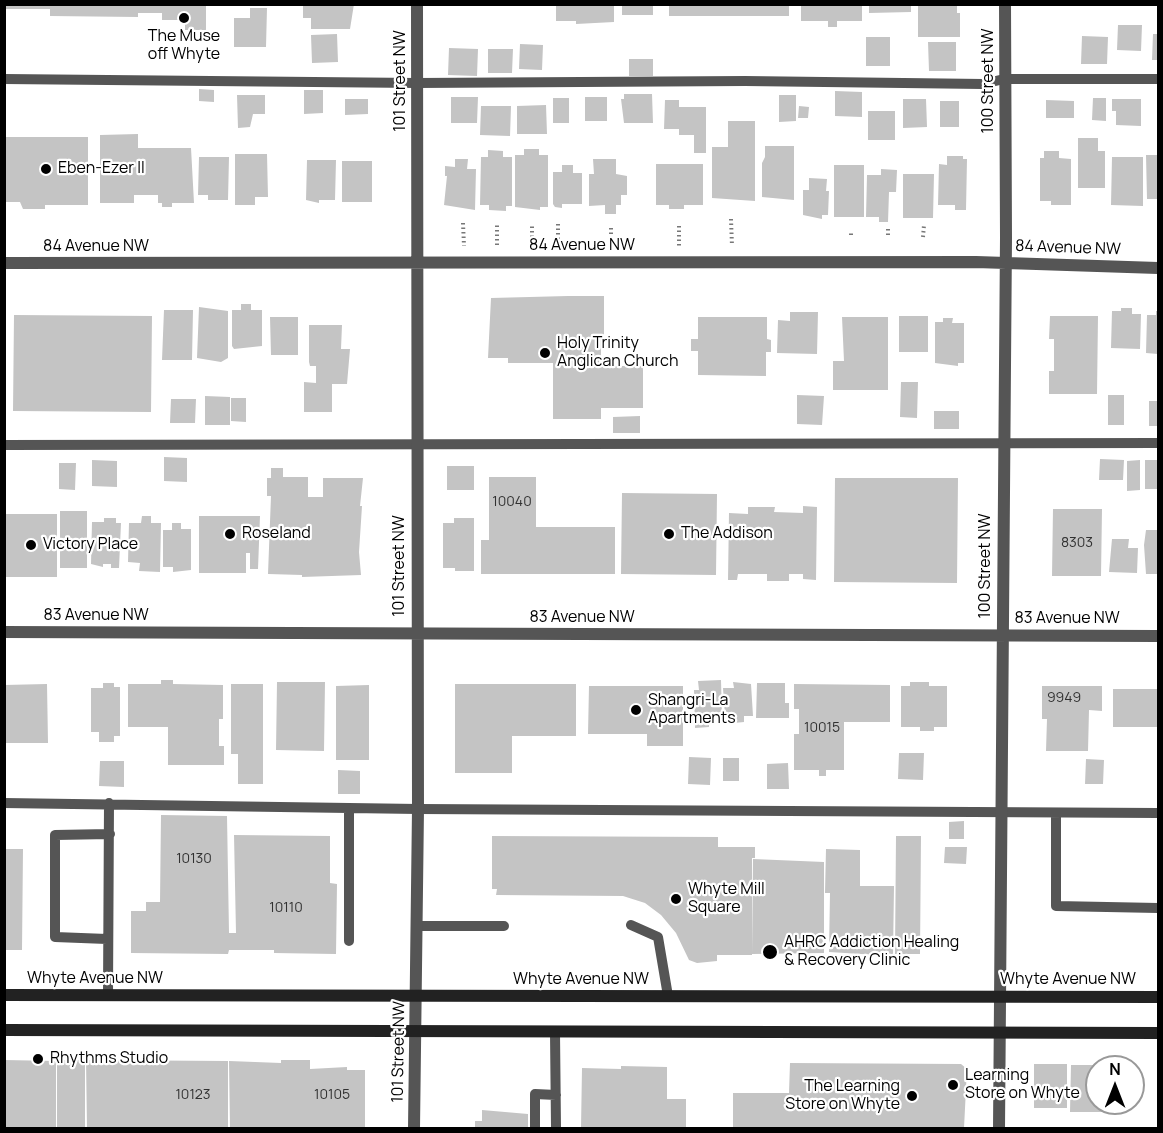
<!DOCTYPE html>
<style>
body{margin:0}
#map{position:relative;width:1163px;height:1133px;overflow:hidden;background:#fff;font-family:Manrope,sans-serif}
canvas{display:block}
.frame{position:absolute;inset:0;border:6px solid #000;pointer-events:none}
.north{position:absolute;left:1085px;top:1055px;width:60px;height:60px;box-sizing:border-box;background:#fff;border:2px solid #999;border-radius:50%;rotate:0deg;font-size:16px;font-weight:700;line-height:24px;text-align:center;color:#000}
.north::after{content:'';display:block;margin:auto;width:21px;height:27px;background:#000;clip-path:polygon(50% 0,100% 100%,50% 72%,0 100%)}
</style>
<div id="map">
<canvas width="1163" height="1133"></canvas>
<div class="frame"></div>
<div class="north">N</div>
</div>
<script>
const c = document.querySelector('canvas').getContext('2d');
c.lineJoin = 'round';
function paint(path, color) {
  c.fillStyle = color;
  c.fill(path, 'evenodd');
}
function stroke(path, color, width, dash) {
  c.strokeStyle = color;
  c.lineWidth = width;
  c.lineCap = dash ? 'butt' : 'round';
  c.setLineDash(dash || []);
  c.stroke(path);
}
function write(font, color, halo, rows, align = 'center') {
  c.font = font + ' Manrope,sans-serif';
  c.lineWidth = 4.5;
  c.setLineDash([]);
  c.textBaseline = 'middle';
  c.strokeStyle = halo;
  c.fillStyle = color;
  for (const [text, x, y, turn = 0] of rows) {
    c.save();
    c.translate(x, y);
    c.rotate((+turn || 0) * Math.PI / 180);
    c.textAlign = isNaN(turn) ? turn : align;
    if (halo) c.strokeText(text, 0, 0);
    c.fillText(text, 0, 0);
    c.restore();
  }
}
paint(new Path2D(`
 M4,4H206V30H185V20H162V13H138V17L50,16V9H4Z
 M306,4H354L350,29H311V18H303V6Z
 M556,4H614V22L576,24V21H556Z
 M622,4H653V15H622Z
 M669,4H789V16H669Z
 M801,4H862V21H837V27H828V21H801Z
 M869,4H911V12L869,13Z
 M918,4H957V13H960V37H918Z
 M250,8H267L266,47H234V18H250Z
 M1118,25H1142L1141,51L1117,50Z
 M337,34L338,62L312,63L311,35Z
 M1153,34H1158V60H1152Z
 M1082,36L1108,37L1107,64H1081Z
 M866,37H890V66H866Z
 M928,42H956V71H929Z
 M520,44L543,45L542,70L519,69Z
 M449,48L478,49L477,76L448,75Z
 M488,49H513L512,73H488Z
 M629,59H653V76H629Z
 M199,89L214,90V102L199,101Z
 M304,90H323V113L304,114Z
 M835,91L862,92V117L835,116Z
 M624,94H652L653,123H624L621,99H624Z
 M237,95H265V114H253L250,127L238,128Z
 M779,95H796V121L779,122Z
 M451,97H478L477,123H451Z
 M585,97H607V121H585Z
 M553,98H569V123H553Z
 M1093,98H1106V121L1092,120Z
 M345,99H368V114L345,115Z
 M903,99H926L927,127L903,128Z
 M1112,99H1141V126L1116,125V111H1112Z
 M665,100H679V107H706V153H694V135H679V129H664Z
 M1046,100L1074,101V118H1046Z
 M940,101H959V127H940Z
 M546,105L547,134H517V106Z
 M481,106H511L510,136L480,135Z
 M799,106L809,107L808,118H798Z
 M868,111H895V140H868Z
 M728,121H755V201L712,198V147H728Z
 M138,134V148H191L194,203H172V207H162V203H158V195H134V203H100V135Z
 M4,137H88V205H45V209H23L20,202H4Z
 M1078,138H1098V151H1105V188H1078Z
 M765,146H794V200L762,197V163L765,157Z
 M524,149H539V155H548V207H540V210L515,207V155H524Z
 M488,150L503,151V157H512V206H506V211L489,210V205H480L481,157H488Z
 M1044,151H1059V158L1071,159V205H1051V201H1040V158H1044Z
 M235,154H267L268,197H255V205H235Z
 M1146,155H1158V199H1147Z
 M947,156H963V159H967L966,210H955V205H938L939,164L947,165Z
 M199,157H229L228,200H208V195H198Z
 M1112,157H1143V206L1111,205Z
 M455,159H468L467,169H476L475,210L444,205L447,176H445V166L455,167Z
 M593,159H616V174L627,176V195H621V205H616V214H605V205L589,206V174H594Z
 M307,160H336L335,200H319V203L306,200Z
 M342,161H372V202H342Z
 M656,164H703V205H684V209H669V205H656Z
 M562,165H573V173H582V204H562V208L555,207L553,204V172H562Z
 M834,165H864V217H834Z
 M881,169L897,170L896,192H889L888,222H879V217H866L867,175H881Z
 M903,174H934L933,218H903Z
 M809,178L827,179L826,191H829L828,215H822V219L803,215V190H809Z
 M568,296H604V347H601V366H643V408H601V419H553V363H508V358H488L491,298Z
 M241,304H251V310H262V346L234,349L232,346V310H241Z
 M199,307L228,311V358L221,362L197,358Z
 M1121,308H1132V314H1141L1140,349L1111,348L1112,311H1121Z
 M164,310H193L192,360H162Z
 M1156,311H1158V354L1146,353L1147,315H1156Z
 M790,312H818L817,354L777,353L778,320L790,321Z
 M14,315L152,316L151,412L13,411Z
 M899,316H928V352H899Z
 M1050,316H1098L1097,394H1049V371H1054V339H1049Z
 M270,317H298V355H271Z
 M698,317H767V339L771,340V352H766V376L698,375V351H691V339H698Z
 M842,317H888V390H833V361H844Z
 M943,318H953L952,323H964V363H958V366L935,363V322H943Z
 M309,325H342L341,349H350L347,384H332V412H304V382L316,383V366H310L309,362Z
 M901,382H918L917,418L900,417Z
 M797,395L824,396L822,425L797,424Z
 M1108,395H1124V425H1108Z
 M205,396L230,397V425H205Z
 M231,398H246V422L231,421Z
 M171,399H196L195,423H170Z
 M1149,401H1158V426H1149Z
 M934,411H959V429H934Z
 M640,416V433H613V417Z
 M164,457L187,458V482L164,481Z
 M1100,459L1124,460L1123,480H1099Z
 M92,460L117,461V487L92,486Z
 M1140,460V490L1127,491V461Z
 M1145,460H1158V489H1145Z
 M59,463H76L75,490L59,489Z
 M447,466H474V490H447Z
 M271,468H283V477H308V497H323V478H363L360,506H362L359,552L361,575L302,577V575L268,574L271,496H267V478H271Z
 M489,477H536V527H615V574H481V540H489Z
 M835,478H958L957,583L834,582Z
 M622,493L717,494L716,575L621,574Z
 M803,506L817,507L816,580L803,579V574H789V581H767V574H738L737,580H728L729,513L748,514V507H775L774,512L803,513Z
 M1053,509H1102L1101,576H1052Z
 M60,511H87V568H60Z
 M4,514H57V577H4Z
 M142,516H151V523H161L160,572L139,571L140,563L128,562L129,523H141Z
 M199,516H260L258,569H250V553H246V573H199Z
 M104,518H116V523H121L119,568H111V564H103V567L91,564L92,522H104Z
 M454,518H474V571H455V568H443V523H454Z
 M172,523H181V529H191V570L173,572V567H163V530H172Z
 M1146,530H1158V574H1146L1144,545Z
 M1112,539H1129L1128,548H1138L1137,573L1109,572Z
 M161,680H173V684L223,685V719H219V746H224V765H168V727H128V684H161Z
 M721,680L722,717H709V727L695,728L694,690H699L698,681Z
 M277,682H325L324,751L276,750Z
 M733,682L751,684L753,716H744V722L734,723L733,715L725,716L723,688H734Z
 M910,682H929V686H947V727H934V731H920V727H901V686H910Z
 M103,683H114V687H120V736H114V742H99V732H91V688H103Z
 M757,683H785V703H789V718H756Z
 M47,684L48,743H4V685Z
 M231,684H263V784H238V754H231Z
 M455,684H576V736H512V773H455Z
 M794,684L890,685V722H844V770H826V776H819V770H794V734H799V709H794Z
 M369,685V760H336V686Z
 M589,686H683V746H647V734H588Z
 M1042,686H1102V711L1089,710L1088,751H1046L1047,719H1042Z
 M1113,689H1158V727H1113Z
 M899,753H924L923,780L898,779Z
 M689,757L711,758L710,785L688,784Z
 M723,758H739V781H723Z
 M1086,759L1104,760L1103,784H1085Z
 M100,761H124V787L99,786Z
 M788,763L789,789H767V764Z
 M338,770L360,771V794H338Z
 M161,815L227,816L229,933H236L234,835L330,836V883L337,884L336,954L274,953V950H229L228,954L131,953V911H146V902H160Z
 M964,821V839H949V822Z
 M492,836L718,837V847H755V858H752V955H717V961L697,963L689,960L676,933L661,915L645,903L623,896L496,895L497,889H492Z
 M896,836H921L920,954H895Z
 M945,847H967L966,864L944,863Z
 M4,849H23L22,950H4Z
 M826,849L860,850V886H894L893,956L829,952L830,893H825Z
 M753,859L824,862V953L752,954Z
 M4,1060L56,1061V1128H4Z
 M57,1060H85V1128H57Z
 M86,1060L228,1061V1128H87Z
 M281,1060H310V1069L347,1067V1070H365V1128H230L229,1061L281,1063Z
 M790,1063L961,1064L967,1069L964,1128H733V1093H789Z
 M1034,1064H1067V1108H1034Z
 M1071,1065H1097V1103H1106V1112H1070Z
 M621,1066L667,1067V1099H686V1128H581L582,1068L621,1069Z
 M482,1110L528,1114V1128H475V1121H482Z`), '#c4c4c4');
stroke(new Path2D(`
 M731,219L732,246
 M463,223L464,246
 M558,224V246
 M679,226V246
 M611,228V246
 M888,229V235
 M851,235V231
 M923,237L924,225
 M497,245V225
 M532,246V226`), '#777', 4, [1.5, 3]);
stroke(new Path2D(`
 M4,79L417,83L745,81L983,84L1004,79H1158
 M4,445L1158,443
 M4,803L418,809L1158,813
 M349,808V941
 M1056,813V906L1158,908
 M631,925L658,937L668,996
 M416,926H504
 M107,939L55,937V835L110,834
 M108,994L109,803
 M555,1033L556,1128
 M535,1128V1094L556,1095`), '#555', 10);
stroke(new Path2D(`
 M4,263L976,262L1158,268
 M4,632L1158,636
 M414,1128L418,809L417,4
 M999,1128L1006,238L1005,4`), '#555', 12);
stroke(new Path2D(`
 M4,995L1158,997
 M4,1030L1158,1033`), '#222', 12);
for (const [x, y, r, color] of [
 [184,18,6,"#000"],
 [46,169,6,"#000"],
 [545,353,6,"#000"],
 [230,534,6,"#000"],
 [669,534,6,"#000"],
 [31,545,6,"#000"],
 [636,710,6,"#000"],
 [676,899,6,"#000"],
 [770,952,8,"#000"],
 [38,1059,6,"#000"],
 [953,1085,6,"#000"],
 [912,1096,6,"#000"]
]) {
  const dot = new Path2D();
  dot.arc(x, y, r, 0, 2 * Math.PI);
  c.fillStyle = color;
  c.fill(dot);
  stroke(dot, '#fff', 2);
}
write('14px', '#313131', null, [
 ["10040",512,502],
 ["8303",1077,543],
 ["9949",1064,698],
 ["10015",822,728],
 ["10130",194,859],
 ["10110",286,908],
 ["10123",193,1095],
 ["10105",332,1095]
]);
write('16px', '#000', '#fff', [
 ["The Muse",184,37,"center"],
 ["off Whyte",184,55,"center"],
 ["Eben-Ezer II",58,169],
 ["Holy Trinity",557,344],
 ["Anglican Church",557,362],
 ["Roseland",242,534],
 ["The Addison",681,534],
 ["Victory Place",43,545],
 ["Shangri-La",648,701],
 ["Apartments",648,719],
 ["Whyte Mill",688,890],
 ["Square",688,908],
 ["AHRC Addiction Healing",784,943],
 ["& Recovery Clinic",784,961],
 ["Rhythms Studio",50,1059],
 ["Learning",965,1076],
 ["Store on Whyte",965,1094],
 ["The Learning",900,1087,"right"],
 ["Store on Whyte",900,1105,"right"]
], 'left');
write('16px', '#000', '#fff', [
 ["101 Street NW",401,81,-90],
 ["100 Street NW",989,81,-90],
 ["84 Avenue NW",582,246],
 ["84 Avenue NW",96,247],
 ["84 Avenue NW",1068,248,2],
 ["101 Street NW",400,566,-90],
 ["100 Street NW",986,566,-90],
 ["83 Avenue NW",96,616],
 ["83 Avenue NW",582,618],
 ["83 Avenue NW",1067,619],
 ["Whyte Avenue NW",95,979],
 ["Whyte Avenue NW",581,980],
 ["Whyte Avenue NW",1068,980],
 ["101 Street NW",399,1052,-89]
]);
</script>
